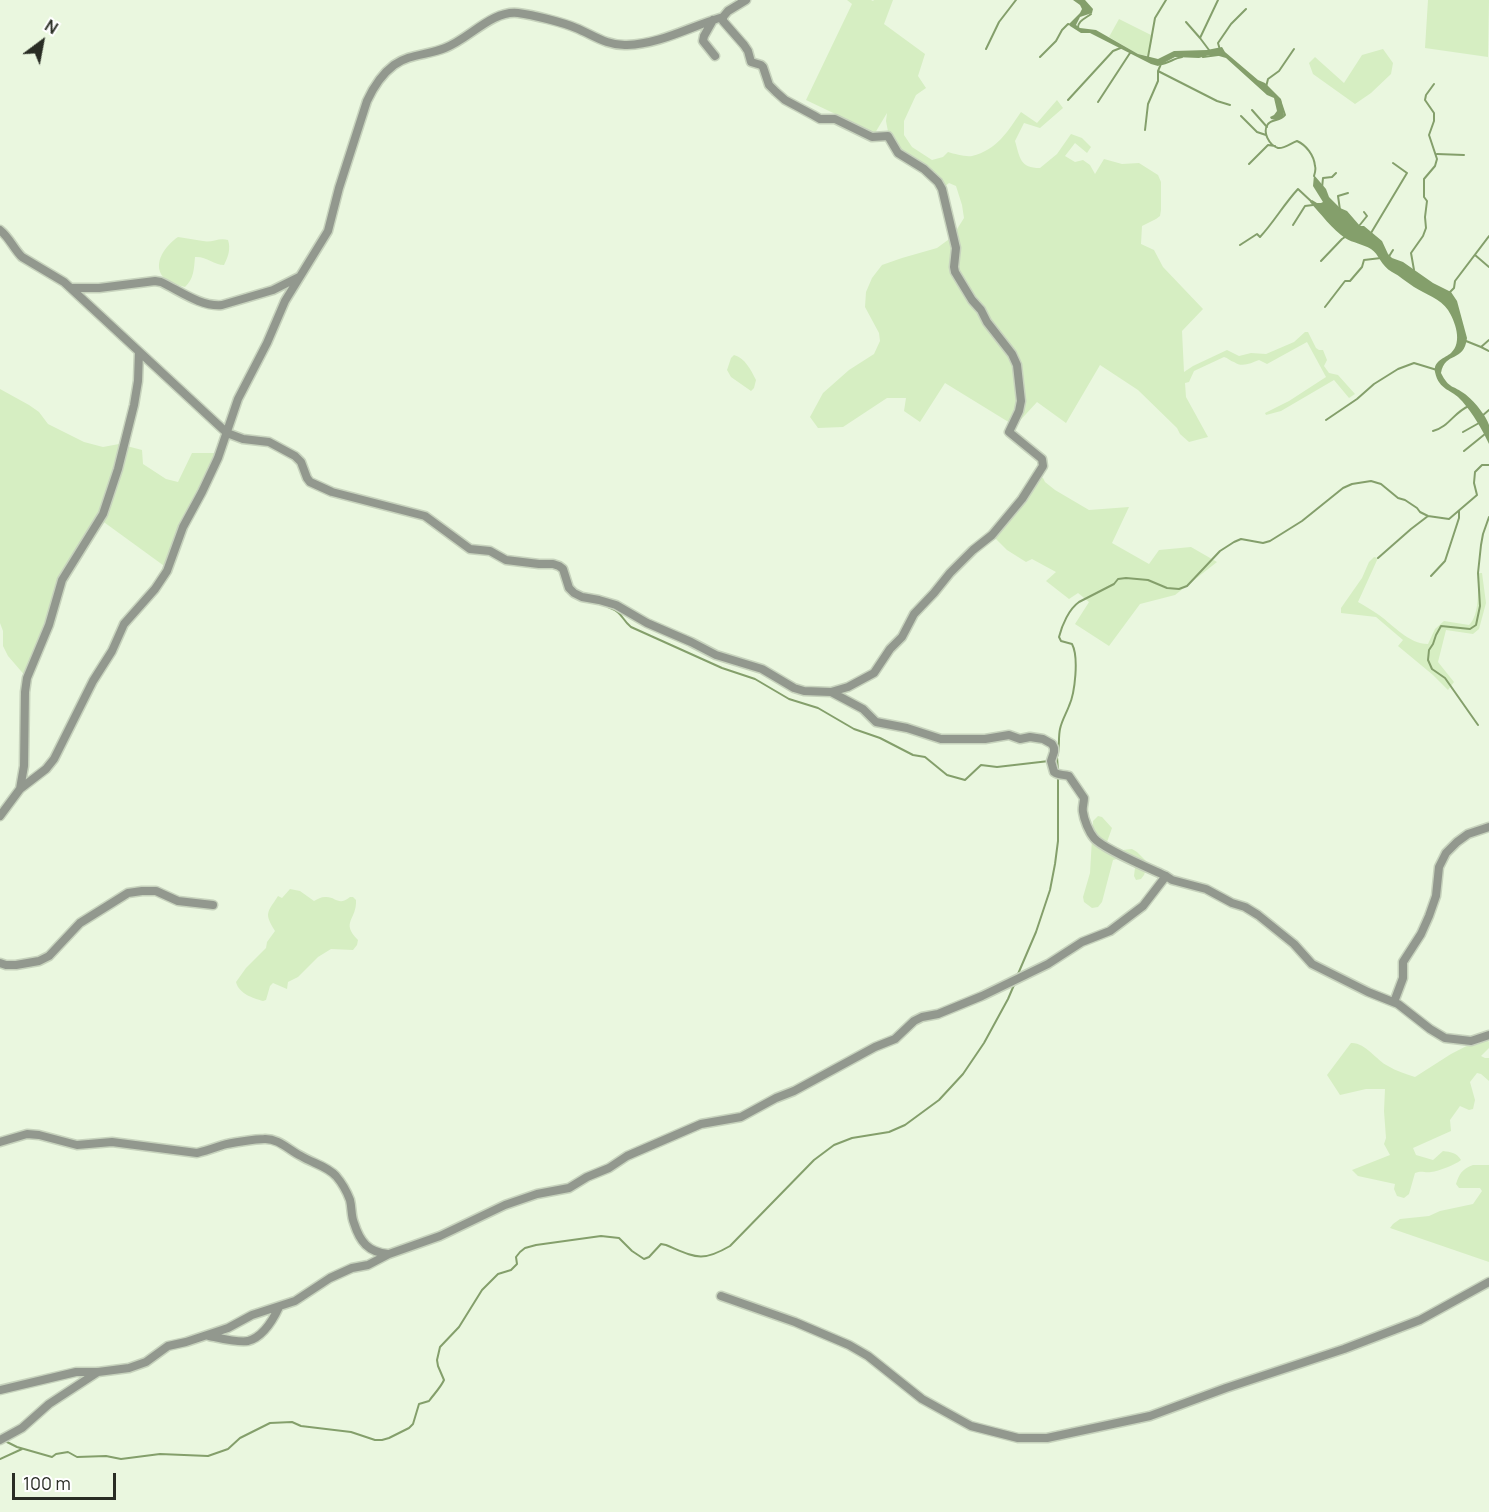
<!DOCTYPE html>
<style>
body{margin:0}
#map{position:relative;width:1489px;height:1512px;overflow:hidden;background:#eaf7df;font-family:Manrope,sans-serif}
canvas{display:block}
.north{position:absolute;left:12px;top:12px;width:60px;height:60px;-webkit-text-stroke:4px #fff;paint-order:stroke;rotate:32deg;font-size:16px;font-weight:700;line-height:24px;text-align:center;color:#292d24}
.north::after{content:'';display:block;margin:auto;width:21px;height:27px;background:#292d24;clip-path:polygon(50% 0,100% 100%,50% 72%,0 100%)}
.scale{position:absolute;left:12px;top:1473px;width:104px;height:27px;box-sizing:border-box;border:3px solid #292d24;border-top:0;padding-left:8px;font-size:18px;line-height:21px;white-space:nowrap;color:#292d24;-webkit-text-stroke:4px #fff;paint-order:stroke}
</style>
<div id="map">
<canvas width="1489" height="1512"></canvas>
<div class="north">N</div>
<div class="scale">100 m</div>
</div>
<script>
const c = document.querySelector('canvas').getContext('2d');
c.lineJoin = 'round';
function paint(path, color) {
  c.fillStyle = color;
  c.fill(path, 'evenodd');
}
function stroke(path, color, width, dash) {
  c.strokeStyle = color;
  c.lineWidth = width;
  c.lineCap = dash ? 'butt' : 'round';
  c.setLineDash(dash || []);
  c.stroke(path);
}
paint(new Path2D(`
 M847,0H871L873,1L874,0H893L884,24L925,54L918,76L926,88L916,95L904,121V135L912,147L932,160L943,157L948,152C955,154 965,157 972,156C997,150 1008,131 1021,112L1037,123L1057,100L1063,108L1040,128L1024,123L1015,141C1020,158 1020,168 1040,168L1057,154L1071,134L1082,138L1091,147L1087,153L1075,143L1065,156L1075,162L1083,160L1090,165L1095,174L1104,159L1122,164L1139,163L1158,175L1161,182V210L1160,216L1156,219L1142,226L1141,244L1154,250L1163,267L1203,309L1182,331L1184,372L1193,366L1227,350L1239,356L1251,353L1266,354L1294,342L1305,332H1308L1316,348L1319,350H1323L1327,360L1324,366L1329,373L1338,375L1355,394L1349,398L1334,380L1281,411L1266,415L1265,413L1289,401L1326,377L1307,342L1267,364L1259,360C1251,363 1242,368 1234,362C1230,361 1228,358 1224,357L1194,371L1189,382L1185,383L1186,397L1208,437L1189,442L1180,434L1177,428L1138,390L1100,365L1066,423L1037,402L1015,426L945,383L920,422L904,411L906,398H887L843,427L818,428L810,417L823,393L849,370L874,354L880,341L879,333L865,307L866,292L872,278L882,265L902,258L937,248L952,237L964,218L962,205L956,186L949,183L942,189L890,142L886,121L887,113L875,133L806,100L852,4Z
 M1428,0H1489L1488,57L1425,48Z
 M1119,19L1153,36L1148,56L1138,54L1109,37Z
 M1383,49L1393,63L1391,74L1371,93L1355,104L1313,74L1309,63L1315,57L1344,83L1362,55Z
 M178,237C187,238 194,240 203,241C212,243 219,237 228,240C231,249 228,257 224,265C214,265 206,256 195,257C194,268 194,279 185,287C178,285 168,283 163,277C152,263 166,245 178,237Z
 M734,355C745,358 751,370 756,380L754,388L751,391L731,377L727,370L731,358Z
 M0,389L29,405L39,412L48,424L84,442L103,447L119,444L142,450L143,464L166,479L178,482L192,453H217L167,568L101,520L78,551L27,678L8,656L3,646V631L0,623Z
 M1038,475L1043,478L1045,482L1055,490L1089,510L1129,507L1112,543L1149,564L1159,550L1191,547L1217,562L1175,595L1140,604L1109,646L1075,624L1089,602L1078,593L1069,599L1046,581L1056,572L1032,559L1026,562L1007,550L992,535Z
 M1374,557L1378,558L1358,602C1365,606 1372,610 1379,615C1393,625 1409,644 1428,644L1435,629L1444,621L1469,625C1480,615 1478,588 1478,573H1482L1486,603L1479,629L1473,634L1446,630L1438,662L1454,682L1448,690L1433,675L1398,646L1403,640L1376,617L1341,613V608L1362,578L1369,562Z
 M1098,816L1102,817L1112,828L1107,842L1123,850L1132,849L1137,852L1148,863L1144,875L1141,879L1136,880L1134,876L1135,868C1128,861 1122,857 1113,860L1102,902L1098,907L1092,908L1084,902L1083,897L1090,873L1093,821Z
 M290,889L300,891L314,901C318,899 321,897 325,897C336,896 338,907 350,897H353L356,900C357,920 340,922 358,940L357,945L353,950L331,949L318,957L298,977L288,982L287,989L273,983L270,986L266,1000L263,1001C253,998 239,994 236,982L246,968L266,948L267,942L275,931C264,913 267,913 278,896L282,898Z
 M1486,1036L1489,1042V1048L1481,1056L1485,1058H1489V1081L1481,1074L1477,1073L1470,1082L1475,1100L1473,1109L1469,1110L1460,1106L1450,1120L1451,1131L1413,1148L1416,1155L1433,1160L1443,1151C1451,1152 1457,1153 1461,1160C1455,1165 1439,1171 1431,1172C1424,1173 1422,1170 1415,1173L1409,1194L1404,1198L1397,1196L1394,1189L1395,1184L1358,1176L1352,1170L1390,1155L1384,1144L1386,1138L1384,1111L1385,1089H1366L1340,1095L1327,1075L1351,1043C1365,1042 1376,1060 1388,1066C1396,1071 1406,1074 1415,1077L1451,1054Z
 M1473,1165H1489V1262L1390,1228L1393,1224L1400,1219L1429,1216L1440,1211L1473,1204L1482,1191L1480,1188H1459L1456,1184C1459,1174 1462,1169 1473,1165Z`), '#d6eec2');
paint(new Path2D(`
 M1073,0H1085L1093,9L1092,13L1080,17L1076,25L1080,28L1096,30L1138,54L1158,59L1174,51L1207,50L1222,47L1225,52L1258,80L1265,83L1281,99L1284,115L1282,118L1276,120L1271,119L1270,117L1274,115L1277,111L1274,98L1267,95L1226,58L1219,56L1209,55L1199,58L1175,57L1158,66L1151,64L1090,33H1081L1070,26V23L1080,13L1082,9L1080,5Z
 M1314,175L1326,189L1329,197L1340,208L1347,211L1360,226H1364L1382,241L1388,254L1392,258L1403,262L1433,283L1451,292L1457,301L1467,338C1464,363 1445,351 1441,373C1449,389 1453,385 1465,394C1473,400 1486,415 1489,425C1489,430 1489,438 1489,444C1482,429 1473,414 1462,401C1452,389 1439,391 1435,372C1433,361 1445,358 1451,353C1463,342 1455,321 1448,310C1441,299 1425,294 1414,287C1406,282 1400,276 1392,272C1381,266 1379,254 1371,249C1363,244 1353,243 1345,238C1333,230 1320,213 1310,202L1312,200L1317,203H1321L1323,202L1313,186Z`), '#849f6b');
stroke(new Path2D(`
 M1186,22L1200,38
 M1078,29C1077,21 1086,18 1091,14
 M986,49L999,22L1016,0
 M1209,50L1200,38L1218,0
 M1220,50L1218,43L1231,24L1246,9
 M1040,57L1056,41L1062,30L1068,24L1072,25
 M1148,57L1155,18L1166,0
 M1203,57L1218,55
 M1160,64C1168,64 1174,58 1182,57
 M1158,71L1217,101L1230,105
 M1266,87L1268,79L1279,71L1294,49
 M1068,100L1113,51L1123,47
 M1280,100L1285,115C1280,122 1273,118 1268,124C1262,132 1269,145 1278,148C1284,149 1291,143 1297,141C1306,145 1314,155 1315,166C1316,169 1315,173 1314,176
 M1098,102L1130,53H1131
 M1252,110L1267,127
 M1241,116L1257,132L1266,135
 M1145,130L1148,104L1158,81V71L1161,64
 M1437,154L1464,155
 M1249,164L1268,145L1275,146
 M1322,188L1323,178L1332,177L1336,173
 M1340,210L1338,196L1348,193
 M1293,225L1305,206L1313,205
 M1359,226L1367,216L1364,212
 M1371,233L1407,173L1393,163
 M1240,245L1257,234L1260,237C1274,222 1284,204 1298,189L1313,203
 M1475,255L1489,267
 M1388,258L1393,250
 M1321,261L1342,239L1345,237
 M1414,270L1411,253L1423,236L1426,228L1425,217L1427,201L1424,197V179L1435,166L1437,159L1429,135L1434,121V113L1425,100L1426,95L1434,84
 M1448,294L1454,288L1455,281L1489,236
 M1325,307L1345,281H1350L1362,267L1364,260L1381,258
 M1466,341L1481,347L1489,340
 M1481,347L1489,351
 M1482,416L1489,410
 M1326,420L1357,399L1374,384L1398,369L1414,363L1437,370
 M1433,431C1449,427 1454,412 1469,406
 M1463,432L1479,423
 M1464,451L1485,434
 M1378,558L1411,529L1428,516
 M1431,576L1445,561L1459,518V511
 M608,607C624,613 620,618 631,627L722,668L755,679L789,699L818,708L854,729L880,738L913,755L925,757L947,775L965,780L981,765L997,767L1049,761
 M1478,725L1445,678L1432,669L1428,660L1429,650L1433,644L1436,635L1441,626L1470,629L1476,625L1480,606L1478,573L1481,545L1483,534L1489,517
 M1057,757L1058,771
 M1057,757C1060,749 1058,738 1060,729C1062,720 1066,714 1069,706C1075,693 1079,657 1072,644L1061,641L1059,637C1062,625 1069,609 1079,602L1114,584L1118,579L1126,578L1148,580L1167,588L1179,589L1187,586L1220,551L1234,542L1241,539L1263,543L1270,541L1302,521L1343,488L1352,484L1371,481L1381,484L1398,498L1405,500L1417,508L1420,512L1428,516L1449,519L1477,495L1474,483L1475,472L1482,465H1489
 M1018,974L1036,932L1050,890L1055,864L1058,841V776
 M5,1441L17,1447L52,1457L56,1454L68,1452L77,1457L106,1456L121,1459L160,1454L208,1456L228,1449L240,1438L270,1423L292,1422L301,1426L351,1432L375,1440H382L389,1438L409,1428L413,1424L419,1404L429,1401C434,1394 441,1387 444,1380L438,1366L437,1360L440,1347L459,1327L482,1290L498,1274L511,1270L517,1264L516,1257L520,1252L525,1248L536,1245L601,1236L619,1238L632,1251L644,1259L649,1257L661,1244L666,1245C695,1257 701,1263 730,1246L814,1160L834,1145L852,1138L889,1132L905,1125L939,1100L963,1074L984,1043L1008,999L1014,985
 M0,1459L22,1449`), '#849f6b', 2);
const minor = new Path2D(`
 M746,0L728,11L723,17V21L744,45L748,51L751,62L761,65L763,67L769,85L776,92L785,100L813,115L820,119H835L872,137L888,136L898,153L924,169L938,182L942,189L956,248L954,267L955,272L972,300L981,310L987,322L1012,354L1017,365L1021,401L1019,411L1009,432L1042,459L1043,466L1022,499L992,535L973,550L950,573L934,593L914,614L902,637L890,649L874,673L848,687L831,692
 M713,20L704,36L703,41L715,56
 M0,230C10,238 13,248 22,257L64,282L227,433L243,439L269,442L295,456L301,462L307,478L310,482L332,492L425,516L470,549L490,551L506,560L539,564H553L559,566L563,569L569,588L574,593L582,597L599,600L616,605L647,623L691,642L716,655L762,669L794,688L804,691L831,692L863,709L876,722L907,728L941,739H985L1009,735L1020,739L1030,737L1043,739L1052,744L1054,748V752L1051,761L1054,772C1059,776 1063,774 1069,776L1084,798C1084,803 1082,808 1083,812C1084,820 1089,832 1094,838C1103,849 1151,869 1166,876L1172,880L1206,889L1232,903L1245,907L1258,915L1294,944L1312,964L1368,992L1398,1004L1430,1029L1445,1038L1471,1041L1489,1035
 M71,288H99L155,281L161,282C180,291 201,307 222,305L273,290L299,277
 M20,789L24,766L25,692L27,678L49,625L62,580L103,514L118,469L134,405L138,381L139,352
 M0,816L20,789L46,769L54,759L93,681L112,651L124,624L155,589L167,571L183,527L202,492L218,458L238,399L267,343L285,301L328,231L339,188L367,101C373,88 382,74 394,65C409,54 428,55 445,48C469,39 492,10 518,13C533,15 562,22 576,28C593,35 607,46 627,45C661,44 691,26 723,17
 M0,963L6,965H16L39,961L49,956L80,923L128,893L142,891H156L178,901L213,905
 M1394,1002L1403,978V962L1421,934L1429,916L1436,896L1439,867L1446,853L1457,842L1468,834L1489,827
 M0,1142L27,1134L39,1135L77,1145L112,1142L197,1153C206,1151 214,1148 223,1145C230,1143 256,1139 264,1139C278,1138 289,1150 301,1156C312,1163 327,1166 336,1176C342,1183 347,1192 350,1200C352,1208 351,1216 354,1223C360,1242 368,1252 388,1254
 M721,1296L795,1322L849,1345L868,1356L922,1399L971,1426L1018,1438H1047L1150,1416L1226,1388L1344,1349L1420,1320L1489,1282
 M209,1336C219,1338 239,1343 248,1341C263,1337 273,1320 279,1307
 M0,1390L76,1372H97
 M0,1440L22,1428L49,1404L98,1372L129,1368L146,1362L168,1346L186,1342L228,1328L252,1315L295,1301L330,1278L352,1268L368,1265L389,1254L440,1236L505,1205L537,1194L569,1188L587,1177L609,1168L627,1156L701,1124L741,1117L776,1098L794,1091L875,1047L895,1039L914,1021L922,1017L938,1014L982,996L1048,964L1082,942L1110,931L1143,906L1166,876`);
stroke(minor, '#c7d3bd', 11);
stroke(minor, '#92988e', 8);
</script>
